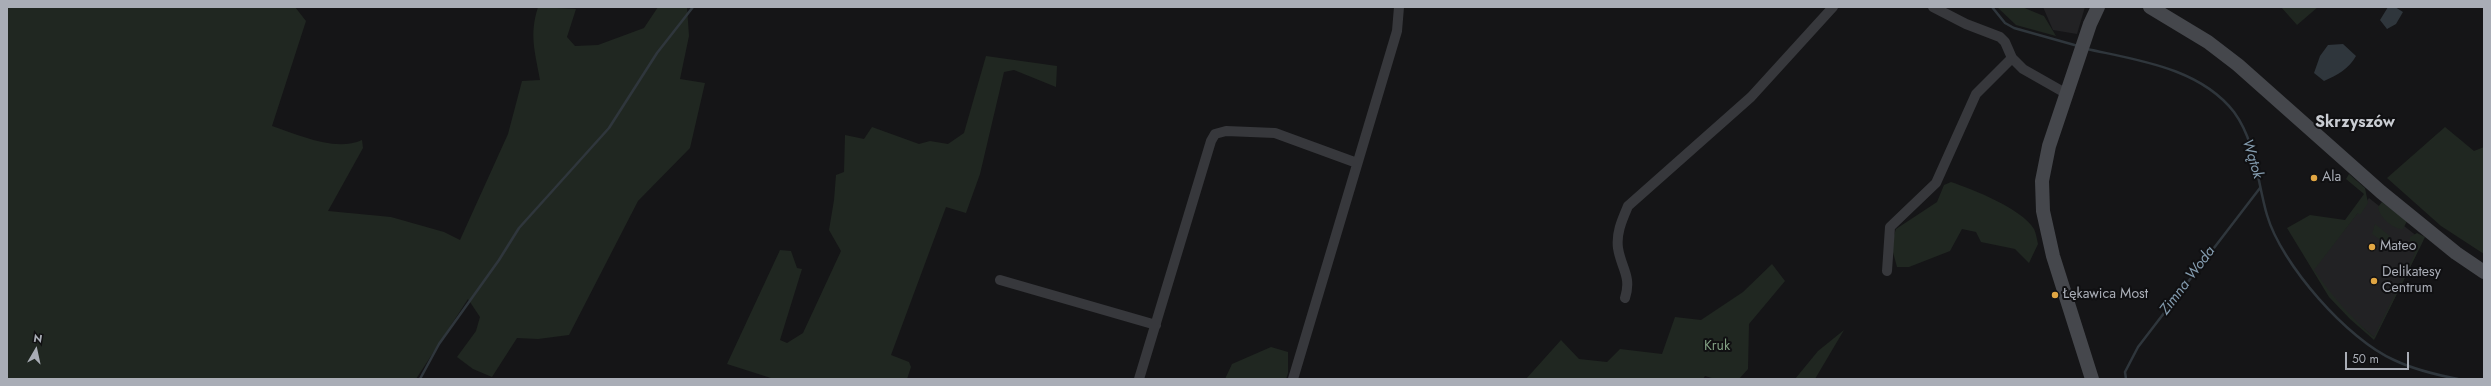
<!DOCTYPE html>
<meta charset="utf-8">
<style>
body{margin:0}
#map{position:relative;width:2491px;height:386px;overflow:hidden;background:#151517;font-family:Jost,sans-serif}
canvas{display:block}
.frame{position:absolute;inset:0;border:8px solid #a9adb6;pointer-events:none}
.north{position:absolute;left:16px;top:330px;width:40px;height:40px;-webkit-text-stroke:3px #101012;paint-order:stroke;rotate:9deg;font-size:11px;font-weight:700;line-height:16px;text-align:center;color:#a9adb6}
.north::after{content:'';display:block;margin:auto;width:14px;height:18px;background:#a9adb6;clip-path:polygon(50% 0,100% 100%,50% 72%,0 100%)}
.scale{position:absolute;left:2345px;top:352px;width:64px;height:18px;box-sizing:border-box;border:2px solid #a9adb6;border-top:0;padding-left:5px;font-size:12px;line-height:14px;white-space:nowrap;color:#a9adb6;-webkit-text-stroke:3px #101012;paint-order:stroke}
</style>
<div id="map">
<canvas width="2491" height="386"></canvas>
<div class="frame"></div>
<div class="north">N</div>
<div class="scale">50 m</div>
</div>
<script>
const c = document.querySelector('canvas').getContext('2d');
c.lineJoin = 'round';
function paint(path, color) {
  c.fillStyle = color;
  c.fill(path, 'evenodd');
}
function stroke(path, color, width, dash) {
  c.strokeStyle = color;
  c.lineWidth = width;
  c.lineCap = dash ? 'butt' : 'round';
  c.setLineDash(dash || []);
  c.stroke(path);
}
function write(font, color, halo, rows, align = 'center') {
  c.font = font + ' Jost,sans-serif';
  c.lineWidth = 4;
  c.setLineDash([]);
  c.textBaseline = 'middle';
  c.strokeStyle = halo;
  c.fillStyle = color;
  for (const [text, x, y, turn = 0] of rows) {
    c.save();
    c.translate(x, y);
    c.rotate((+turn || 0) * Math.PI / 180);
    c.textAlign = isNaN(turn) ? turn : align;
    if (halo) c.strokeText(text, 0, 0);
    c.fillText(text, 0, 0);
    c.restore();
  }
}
paint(new Path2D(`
 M2043,7H2085L2077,34L2053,30Z
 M2369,198L2423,241L2375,338L2350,317L2331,296L2313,270Z`), '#222224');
paint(new Path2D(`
 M7,7H295L306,21L272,126C299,135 335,152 362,140L363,148L328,211L391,217L444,232L460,240L508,134L522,81L540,80C535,52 529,35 538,7L576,9L567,37L575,46L598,45L644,28L658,7H687L689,36L680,79L705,83L690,148L638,201L569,335L538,339L517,338L492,377L473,369L457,357L476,331L480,317L468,299L416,379H7Z
 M1997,7H2022L2044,16L2056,36L2016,25Z
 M2281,7H2318L2297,25Z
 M986,56L1057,66L1056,87L1014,70L1004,72L980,174L966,213L946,207L891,355L909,362L911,367L907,379H774L727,364L780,250L791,251L797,268L802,269L780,340L787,343L803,333L841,251L829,230L834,200L836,175L844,172L845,135L864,139L872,127L919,144L930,141L948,144L964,133Z
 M2445,127L2474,151L2484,147V254L2441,226L2387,178Z
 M2349,174L2365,188L2368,203L2360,215L2358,213L2314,270C2332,296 2350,317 2374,337L2415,253L2411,251L2414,246L2410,242V237L2417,233L2425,237L2374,340L2350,319L2329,297L2287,228L2310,215L2345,220L2364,194L2346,179Z
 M1951,182C1974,190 2021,208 2034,229C2036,233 2037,240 2038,244L2029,263L2015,249L1981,242L1976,232L1962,229L1950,251L1909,267H1897L1891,245L1896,229L1937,202L1944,185Z
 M2382,202L2407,221L2403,229C2394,230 2379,217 2378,207Z
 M2375,224L2390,236L2389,241H2382L2372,234Z
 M1772,264L1785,281L1749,324L1748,369L1739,379H1715L1705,376L1703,379H1526L1561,340L1579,359L1607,362L1620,349L1662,354L1675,317L1701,320L1743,292Z
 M1844,330L1815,379H1795L1818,351Z
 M1271,347L1288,352V373L1286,379H1225L1232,364Z`), '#202721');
paint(new Path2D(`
 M2388,7H2395L2403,12L2396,24L2387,29L2380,20Z
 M2343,44L2356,56C2349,69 2337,75 2324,81L2314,73L2320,56L2328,45Z`), '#2f363c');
stroke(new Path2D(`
 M1992,7L2005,23L2014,28L2078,46
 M2087,49C2137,60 2200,68 2234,112C2256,142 2257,181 2267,215C2281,264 2348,340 2394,360C2413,369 2437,375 2458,379
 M420,379L439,344L499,260L519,228L609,128L657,53L693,7
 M2126,379L2125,372L2138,347L2260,188`), '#2f363c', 2.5);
stroke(new Path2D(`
 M1933,7L1966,24L2000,37L2005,42L2012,58L2023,69L2067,94
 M1887,271L1890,227L1936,183L1976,94L2012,58
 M1000,280L1156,325
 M1625,298C1632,276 1621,268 1618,248C1616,233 1622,220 1628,206L1751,97L1833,7
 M1139,379L1211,141L1215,134L1226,131L1275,133L1357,163
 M1293,379L1397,31L1399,7`), '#37383c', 10);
stroke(new Path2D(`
 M2150,7L2208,42L2238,65L2381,192L2456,253L2484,272
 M2092,379L2053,256L2043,211L2042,181L2049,146L2090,24L2098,7`), '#45474c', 14);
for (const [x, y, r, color] of [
 [2314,178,4,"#e1a643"],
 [2372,247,4,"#e1a643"],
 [2374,281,4,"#e1a643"],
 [2055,295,4,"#e1a643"]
]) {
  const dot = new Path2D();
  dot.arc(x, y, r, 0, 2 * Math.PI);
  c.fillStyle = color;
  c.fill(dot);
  stroke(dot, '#101012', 1.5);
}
write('14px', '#a9adb6', '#101012', [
 ["Ala",2322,178],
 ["Mateo",2380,247],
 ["Delikatesy",2382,273],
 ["Centrum",2382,289],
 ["Łękawica Most",2063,295]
], 'left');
write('14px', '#819f82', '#101012', [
 ["Kruk",1717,347]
]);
write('italic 15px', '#839bae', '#101012', [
 ["Wątok",2252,159,73],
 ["Zimna Woda",2188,281,-53]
]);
write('bold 16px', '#c9ccd2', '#101012', [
 ["Skrzyszów",2355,123]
]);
</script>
